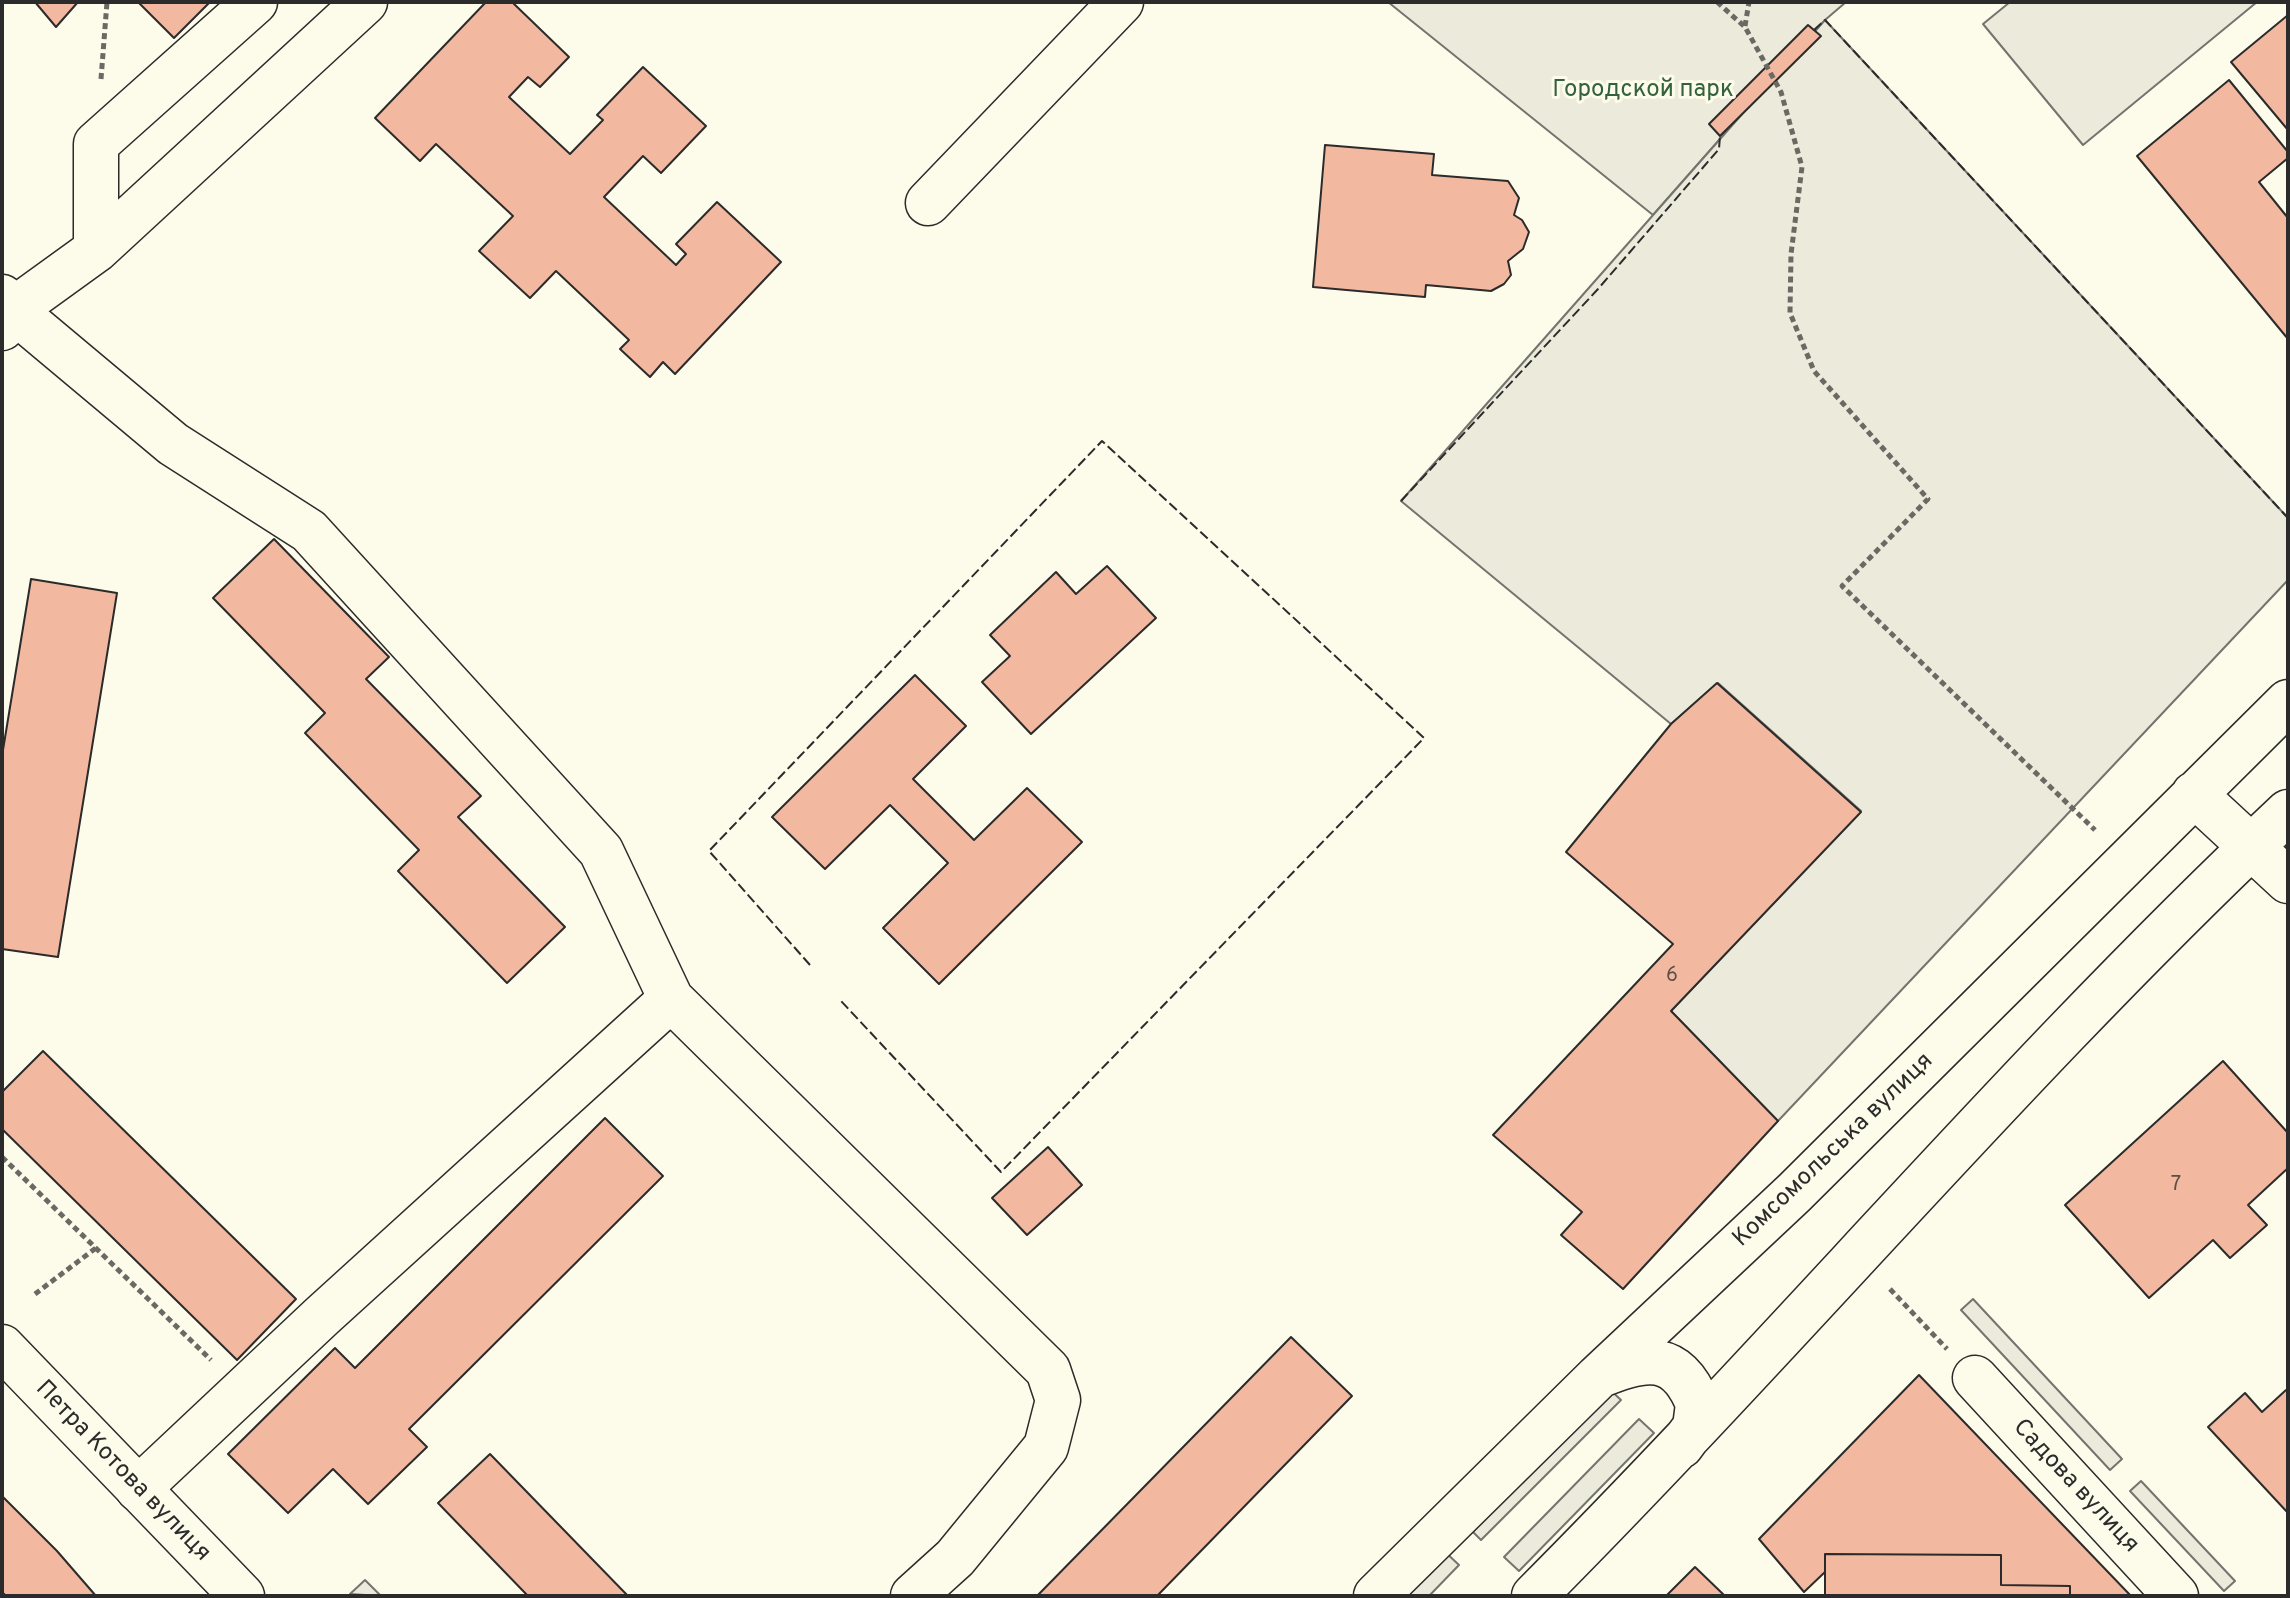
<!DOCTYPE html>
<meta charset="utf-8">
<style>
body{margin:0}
#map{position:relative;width:2290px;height:1598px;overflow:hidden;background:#fdfbea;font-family:Overpass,sans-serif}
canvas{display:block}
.frame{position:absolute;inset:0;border:4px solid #2b2b2b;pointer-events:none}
</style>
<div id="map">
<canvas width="2290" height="1598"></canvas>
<div class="frame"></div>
</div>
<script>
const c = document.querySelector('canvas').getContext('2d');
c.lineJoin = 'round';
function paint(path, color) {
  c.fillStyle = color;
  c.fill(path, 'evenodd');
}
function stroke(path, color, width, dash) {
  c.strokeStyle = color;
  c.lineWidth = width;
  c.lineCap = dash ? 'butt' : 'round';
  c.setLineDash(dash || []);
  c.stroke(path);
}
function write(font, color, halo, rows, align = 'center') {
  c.font = font + ' Overpass,sans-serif';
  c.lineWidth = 6;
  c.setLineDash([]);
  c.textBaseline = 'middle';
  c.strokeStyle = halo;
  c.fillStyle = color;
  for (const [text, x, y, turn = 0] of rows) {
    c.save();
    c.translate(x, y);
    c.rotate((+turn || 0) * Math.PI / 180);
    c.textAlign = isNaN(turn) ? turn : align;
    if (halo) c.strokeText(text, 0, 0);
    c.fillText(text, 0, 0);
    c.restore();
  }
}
const green = new Path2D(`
 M1388,2H1846L1825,20L1653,215Z
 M2010,2H2257L2083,145L1983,24Z
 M1973,1299L2122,1459L2110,1470L1961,1310Z
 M1606,1386L1621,1400L1481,1540L1466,1525Z
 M1639,1419L1654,1433L1519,1571L1504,1557Z
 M2141,1481L2235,1581L2224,1591L2130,1491Z
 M1443,1550L1459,1565L1429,1596H1398Z
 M365,1580L381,1596L350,1594Z`);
paint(green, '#ecebdb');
stroke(green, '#74746e', 2);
const parking = new Path2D(`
 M1825,20L2288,518V580L1778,1121L1671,1011L1861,811L1718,683L1671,724L1401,501Z`);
paint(parking, '#eceadb');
stroke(parking, '#74746e', 2);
const building = new Path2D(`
 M35,2H78L56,27Z
 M138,2H210L174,38Z
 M486,2H512L569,57L540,87L528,77L509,97L570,154L603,120L597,115L643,67L706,126L661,173L643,156L604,197L676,265L686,254L676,244L717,202L781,262L675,374L663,362L650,377L620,349L629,340L556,271L530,298L479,251L513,216L436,144L420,161L375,118Z
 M2288,15V130L2231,62Z
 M1808,25L1821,36L1720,136L1709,124Z
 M2229,80L2288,152V158L2259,182L2288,218V339L2137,156Z
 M1325,145L1434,154L1432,175L1508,181L1519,198L1514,215L1522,220L1529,232L1523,249L1508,261L1511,275L1504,284L1491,291L1426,285L1425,297L1313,287Z
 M274,539L389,657L366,679L481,796L458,817L565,927L507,983L398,871L419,850L305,733L325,713L213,598Z
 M1107,566L1156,618L1031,734L982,682L1010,656L990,635L1056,572L1076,594Z
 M31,579L117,593L58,957L2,949V756Z
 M915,675L966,726L913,779L974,840L1027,788L1082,842L939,984L883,928L948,863L890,805L825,869L772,817Z
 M1717,683L1861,812L1671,1011L1778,1121L1623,1289L1561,1235L1582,1212L1493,1135L1673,944L1566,852L1671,724Z
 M43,1051L296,1299L237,1360L2,1129V1092Z
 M2223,1061L2288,1133V1168L2248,1205L2267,1225L2230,1258L2213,1240L2149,1298L2065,1205Z
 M605,1118L663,1176L409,1429L427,1447L368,1504L333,1469L288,1513L228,1454L335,1348L355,1368Z
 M1048,1147L1082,1185L1027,1235L992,1198Z
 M1291,1337L1352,1396L1157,1596H1037Z
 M1919,1375L2131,1596H2070V1586L2001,1585V1555L1825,1554V1572L1804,1592L1759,1539Z
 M2286,1390L2288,1392V1513L2208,1427L2245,1393L2262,1412Z
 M490,1454L628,1596H528L438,1503Z
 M2,1496L57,1551L96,1596H6L2,1592Z
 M1825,1554L2001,1555V1585L2070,1586V1596H1825Z
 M1695,1567L1725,1596H1666Z`);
paint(building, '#f2b8a0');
stroke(building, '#2b2b2b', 2);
const minor = new Path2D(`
 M928,203L1121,2
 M96,250V144L255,2
 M2,297L13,310L173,444L309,531L601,851L671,999L1048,1370L1058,1400L1046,1447L955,1558L913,1596
 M2,328L13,310L96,250L365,2
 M2194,794L2288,881
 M1601,1375C1645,1357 1677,1351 1698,1404L1695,1427L1681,1446
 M1975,1378L2176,1596
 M138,1489L322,1316L671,999
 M1376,1596L1598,1377L1794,1193L2288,702
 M1534,1596C1790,1339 2024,1060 2288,812`);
const highway = new Path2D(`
 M2,1347L242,1596`);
stroke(minor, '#2b2b2b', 47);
stroke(highway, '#2b2b2b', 47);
stroke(new Path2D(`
 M1717,2L1745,27L1781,92L1802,167L1791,254L1790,313L1814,371L1928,499L1842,586L2095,830
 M1745,26L1749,2
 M101,79L107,2
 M2,1157L211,1360
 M1890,1289L1947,1349
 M35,1294L96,1248`), '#6a6964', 5, [6, 4]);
stroke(minor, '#fdfbea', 44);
stroke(highway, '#fdfbea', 44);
stroke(new Path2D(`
 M1814,30L1825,20L2288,518
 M1401,501L1598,289L1719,149L1720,136
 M810,965L709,851L1102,441L1424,738L1001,1172L841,1001`), '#2b2b2b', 2, [10, 4]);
write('20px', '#5d4e48', null, [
 ["6",1672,977],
 ["7",2176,1186]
]);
write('24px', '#34623c', '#fdfbea', [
 ["Городской парк",1643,91]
]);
write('24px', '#2b2b2b', '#fdfbea', [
 ["Комсомольська вулиця",1834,1151,-44],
 ["Петра Котова вулиця",122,1472,46],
 ["Садова вулиця",2075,1487,47]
]);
</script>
